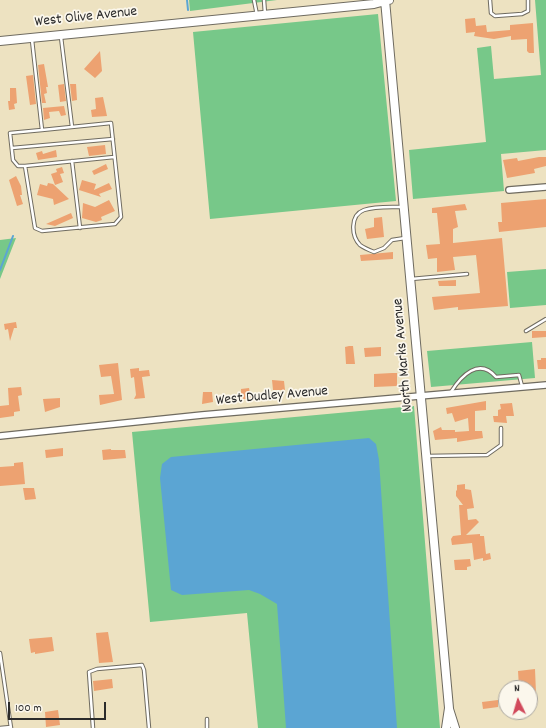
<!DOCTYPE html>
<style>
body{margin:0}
#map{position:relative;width:546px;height:728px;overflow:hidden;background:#ede2c1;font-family:Dekko,sans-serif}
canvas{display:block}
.north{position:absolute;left:498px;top:680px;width:40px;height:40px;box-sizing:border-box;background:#fbf7ec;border:1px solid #a8a59f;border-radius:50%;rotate:355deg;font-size:11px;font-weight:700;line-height:16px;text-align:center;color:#2b2b2b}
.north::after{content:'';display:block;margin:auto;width:14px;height:18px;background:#d1495b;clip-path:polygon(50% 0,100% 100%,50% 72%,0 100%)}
.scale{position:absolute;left:8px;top:702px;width:98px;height:18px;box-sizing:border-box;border:2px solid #2b2b2b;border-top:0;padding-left:5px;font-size:12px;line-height:14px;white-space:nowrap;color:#2b2b2b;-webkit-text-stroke:3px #fbf7ec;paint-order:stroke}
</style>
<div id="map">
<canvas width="546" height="728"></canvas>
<div class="north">N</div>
<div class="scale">100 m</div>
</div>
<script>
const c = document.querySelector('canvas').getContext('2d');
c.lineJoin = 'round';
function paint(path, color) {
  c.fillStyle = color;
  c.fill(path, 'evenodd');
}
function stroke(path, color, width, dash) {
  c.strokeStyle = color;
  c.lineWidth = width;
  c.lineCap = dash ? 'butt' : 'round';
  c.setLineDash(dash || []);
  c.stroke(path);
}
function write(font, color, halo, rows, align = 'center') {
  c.font = font + ' Dekko,sans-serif';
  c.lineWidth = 3.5;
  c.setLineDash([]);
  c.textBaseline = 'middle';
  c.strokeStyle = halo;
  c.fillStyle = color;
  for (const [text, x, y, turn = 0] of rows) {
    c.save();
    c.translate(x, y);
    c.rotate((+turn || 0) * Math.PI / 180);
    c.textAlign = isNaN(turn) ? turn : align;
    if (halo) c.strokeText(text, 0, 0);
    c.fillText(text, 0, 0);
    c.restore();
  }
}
paint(new Path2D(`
 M189,0H277L190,11Z
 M535,0H546V150L501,154L504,191L413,199L409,150L486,142L477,48L491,46L494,79L541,75Z
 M378,14L396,201L210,219L193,32Z
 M16,238L0,279V240Z
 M546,269V305L510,308L507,272Z
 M532,342L535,378L431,387L427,351Z
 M414,406L440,728H258L247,613L150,622L132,432Z`), '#77c889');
paint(new Path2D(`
 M369,438L376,444L379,460L397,728H286L277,604L260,594L249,590L182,595L171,590L160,478L162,464L171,457Z`), '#5ba5d3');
stroke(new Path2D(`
 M187,0L188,10
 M0,270L13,236`), '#5ba5d3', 2);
paint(new Path2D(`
 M475,18L476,26L486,25L487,32L510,30V25L533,23L534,53H529L527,51V39L511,40V36L494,39L474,36L475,32L466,33L465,19Z
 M100,51L102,71L95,78L84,69Z
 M44,64L48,87H46L47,93L44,94L46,103H42L38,65Z
 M33,75L36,104L30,105L26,76Z
 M64,84L66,101L60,102L58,85Z
 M70,84H76L77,100L72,101Z
 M10,88H16L17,103L14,104L15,109L9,110L8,101H10Z
 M103,97L107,116L92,117L91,110L96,109L95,98Z
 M64,106L66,115L61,116L59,111L49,112L50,118L44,120L43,108Z
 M105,145L106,154L89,156L87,147Z
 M56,150L57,157L38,160L36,153L42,151L43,154Z
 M539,157H546V166L534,169L535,173L507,178L503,160L517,158L518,161Z
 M106,164L108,169L94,175L92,171Z
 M62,167L64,173L60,174L63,182L55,185L51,174L57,172L56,169Z
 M16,176L21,186L22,195H20L23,204L17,206L9,180Z
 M82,180L96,184L94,190L109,183L112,189L99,194L101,197L79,190Z
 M48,183L53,184L69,199L54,205L53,199L37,195L40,184L47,186Z
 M546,199V227L499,232L498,222H502L501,203Z
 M109,200L115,211L101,217L102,220L96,222L82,218L83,203L95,207Z
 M465,204L467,210L455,211L458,227L453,229V243L502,238L508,306L458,310V307L434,310L432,297L480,293L476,255L453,257L455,270L437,272V258L428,259L426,245L440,244L437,213H432V208Z
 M71,213L73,218L55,226L46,224Z
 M382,217L384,237L367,239L365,229L374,227V218Z
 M393,252V259L361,261L360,255Z
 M456,280V286H439L438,281Z
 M16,322L17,328H14L10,341L8,329L5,330L4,324Z
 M532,331H546V337L532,338Z
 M349,346H353L355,364H346L345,347Z
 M381,347V356L365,357L364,348Z
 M541,358H546V369H538L537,360H541Z
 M118,363L122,400L100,405L99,395L114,394L111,376L101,377L99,365Z
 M139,368V371L149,370L150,376L142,377L145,398L134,399L136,395L134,377L131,378L130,369Z
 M392,373H397V386L374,387V374Z
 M272,380L284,381L285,390H273Z
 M21,387L22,395L18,396L20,411L14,412V416L0,418V406L9,405L8,388Z
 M249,388L251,399H241V389Z
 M203,392H212L213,402L202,404Z
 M60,398V407L45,412L43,399Z
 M486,401V410L475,411V431H482L483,438L457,442V438L435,440L433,431L441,427L442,430H455V432L469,431L468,418L455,422L452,413L447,414L446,408Z
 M512,403L514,416H506L507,423L494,422L493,416H498V410L501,409L500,404Z
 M63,448V456L46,458L45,450Z
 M111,449V450H125L126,458L103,460L102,450Z
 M23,462L25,484L0,486V467L14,466V463Z
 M465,484V489L471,490L474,508L467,509L468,520L476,519L479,522L466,535L480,534V536H484L486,554L490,553L491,559L483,561V558L474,560L472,543L452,545L451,539L453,536L461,535L459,505H463L456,496V491L457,490V485Z
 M23,488H34L36,499L25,500Z
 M470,559L471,566L467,567V570H455L454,560Z
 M108,632L113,662L99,663L96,633Z
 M52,637L54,651L35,654V652L31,653L29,639Z
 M535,669L536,693L530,694V688L519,687L518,671Z
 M112,679L113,688L94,691L93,681Z
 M498,700V707L483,709L482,702Z
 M58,710L60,725L46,727L45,712Z`), '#eda271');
const service = new Path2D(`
 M254,0L257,15
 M264,0L265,14
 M490,0L491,13L495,16L522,14L528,11V0
 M61,37L72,127
 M32,40L42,130L111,123L121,217L115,224L42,231L35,228L25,166L114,157
 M12,148L113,139
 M72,161L80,228
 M25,166H18L13,160L10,133L42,130
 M402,207C390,207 375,206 364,210C350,215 351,236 360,245C364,248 369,250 374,252L384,248L392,240L405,238
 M411,279L467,274
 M526,331L546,319
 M451,392C461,376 479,357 496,377L519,375L522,386
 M427,456L487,455L501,445V428
 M0,653L11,728
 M207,719V728
 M0,728L11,727
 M93,728L89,672L97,669L142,665L144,670L149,728`);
const minor = new Path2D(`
 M509,190L546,187
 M0,436L202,415L546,385`);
const secondary = new Path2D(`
 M385,0L449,708L446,728
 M0,41L374,4L389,0
 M449,709L455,728`);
stroke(service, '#6f6b60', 4.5);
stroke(minor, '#6f6b60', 8);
stroke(secondary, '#6f6b60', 10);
stroke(service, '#fff', 2.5);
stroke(minor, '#fff', 5.5);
stroke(secondary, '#fff', 8);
write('15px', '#2b2b2b', '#fbf7ec', [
 ["West Olive Avenue",86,18,-6],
 ["North Marks Avenue",404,355,-95],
 ["West Dudley Avenue",272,397,-5]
]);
</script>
